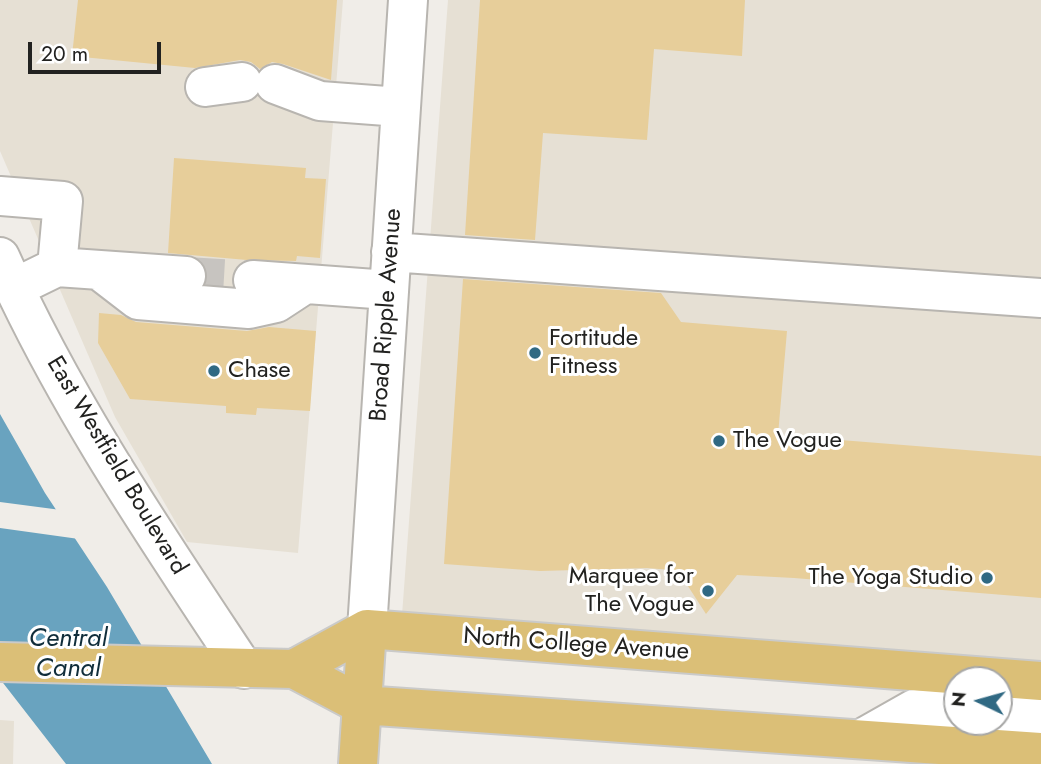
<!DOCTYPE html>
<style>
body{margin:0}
#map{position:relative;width:1041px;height:764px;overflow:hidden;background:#f0ede8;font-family:Jost,sans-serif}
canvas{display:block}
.north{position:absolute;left:943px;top:666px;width:70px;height:70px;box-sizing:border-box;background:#fff;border:2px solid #a7a7a6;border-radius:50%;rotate:275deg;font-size:19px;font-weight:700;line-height:28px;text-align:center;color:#222220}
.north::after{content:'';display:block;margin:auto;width:24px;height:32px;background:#306983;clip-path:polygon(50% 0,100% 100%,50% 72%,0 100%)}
.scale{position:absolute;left:28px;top:42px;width:133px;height:32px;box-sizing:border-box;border:4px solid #222220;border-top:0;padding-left:9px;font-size:21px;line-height:24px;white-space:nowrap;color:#222220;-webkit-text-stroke:5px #fff;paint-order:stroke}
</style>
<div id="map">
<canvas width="1041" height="764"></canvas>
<div class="north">N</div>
<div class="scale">20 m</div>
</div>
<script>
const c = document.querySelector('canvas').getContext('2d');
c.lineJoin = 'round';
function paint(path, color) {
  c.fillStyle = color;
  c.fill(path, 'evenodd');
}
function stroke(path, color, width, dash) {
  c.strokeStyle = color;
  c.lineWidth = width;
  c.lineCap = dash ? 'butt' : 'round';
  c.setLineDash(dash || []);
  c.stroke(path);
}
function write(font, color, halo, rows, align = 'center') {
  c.font = font + ' Jost,sans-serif';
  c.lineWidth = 6;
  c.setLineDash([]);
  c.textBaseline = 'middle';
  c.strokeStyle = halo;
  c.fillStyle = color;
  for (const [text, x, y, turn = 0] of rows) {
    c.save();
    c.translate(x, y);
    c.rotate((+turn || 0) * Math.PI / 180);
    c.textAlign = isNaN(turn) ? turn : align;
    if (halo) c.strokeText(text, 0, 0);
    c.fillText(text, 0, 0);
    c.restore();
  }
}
paint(new Path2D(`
 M0,0H343L298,553L187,542L115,417L0,151Z
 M448,0H1041V662L402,615Z
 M0,720L14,721L13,764H0Z`), '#e6e0d4');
paint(new Path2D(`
 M0,414L45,493L107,587L212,764H66L0,679Z`), '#69a3bf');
paint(new Path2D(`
 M0,502L61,510L79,539L0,528Z`), '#f0ede8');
paint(new Path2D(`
 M78,0H337L331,80L283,64L272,62L260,69L251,62L240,60L195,68L72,56Z
 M480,0H745L742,56L654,49L647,140L543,133L535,240L465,235Z
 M174,158L306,168L305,178L326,179L320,258L297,256L296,261L247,260L168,253Z
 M463,279L661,293L681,322L787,331L778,435L1041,456V598L794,578L737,575L706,614L684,580L671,570L647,568L540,571L444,564Z
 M99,313L121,315L136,322L247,331L269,327L316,331L310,411L257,408L256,415L226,413V406L130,399L98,343Z`), '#e7ce9a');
stroke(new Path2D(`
 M186,276L253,280`), '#c7c4c0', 38, [38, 19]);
const minor = new Path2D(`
 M275,84L320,101L400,107
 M205,87L242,82
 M0,196L63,201L57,267
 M391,252L1041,298
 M0,257C65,403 156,536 244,669
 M99,270L138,300L249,309L276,303L305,284
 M253,280L388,290
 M14,288L57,267L186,276
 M367,629L408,0
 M999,714L1041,717
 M861,739L914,709L957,711`);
const major = new Path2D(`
 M0,662L294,669L362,705L1041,752
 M294,669L367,629L1041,681
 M358,764L367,629`);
stroke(minor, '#b8b5b0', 42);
stroke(major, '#cacac9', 42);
stroke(minor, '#fff', 38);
stroke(major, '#dbbf77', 38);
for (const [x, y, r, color] of [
 [535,353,7,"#306983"],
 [214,371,7,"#306983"],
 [719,441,7,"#306983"],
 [987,578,7,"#306983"],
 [708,591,7,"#306983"]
]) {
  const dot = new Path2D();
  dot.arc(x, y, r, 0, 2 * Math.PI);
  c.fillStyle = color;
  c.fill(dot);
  stroke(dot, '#fff', 2.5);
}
write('24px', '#222220', '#fff', [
 ["Broad Ripple Avenue",387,315,-86],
 ["East Westfield Boulevard",116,466,59],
 ["North College Avenue",576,645,4]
]);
write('24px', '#222220', '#fff', [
 ["Fortitude",549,339],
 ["Fitness",549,367],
 ["Chase",228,371],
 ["The Vogue",733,441],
 ["Marquee for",694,577,"right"],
 ["The Vogue",694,605,"right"],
 ["The Yoga Studio",973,578,"right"]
], 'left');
write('italic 26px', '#102d3a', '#fff', [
 ["Central",68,640],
 ["Canal",68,670]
]);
</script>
